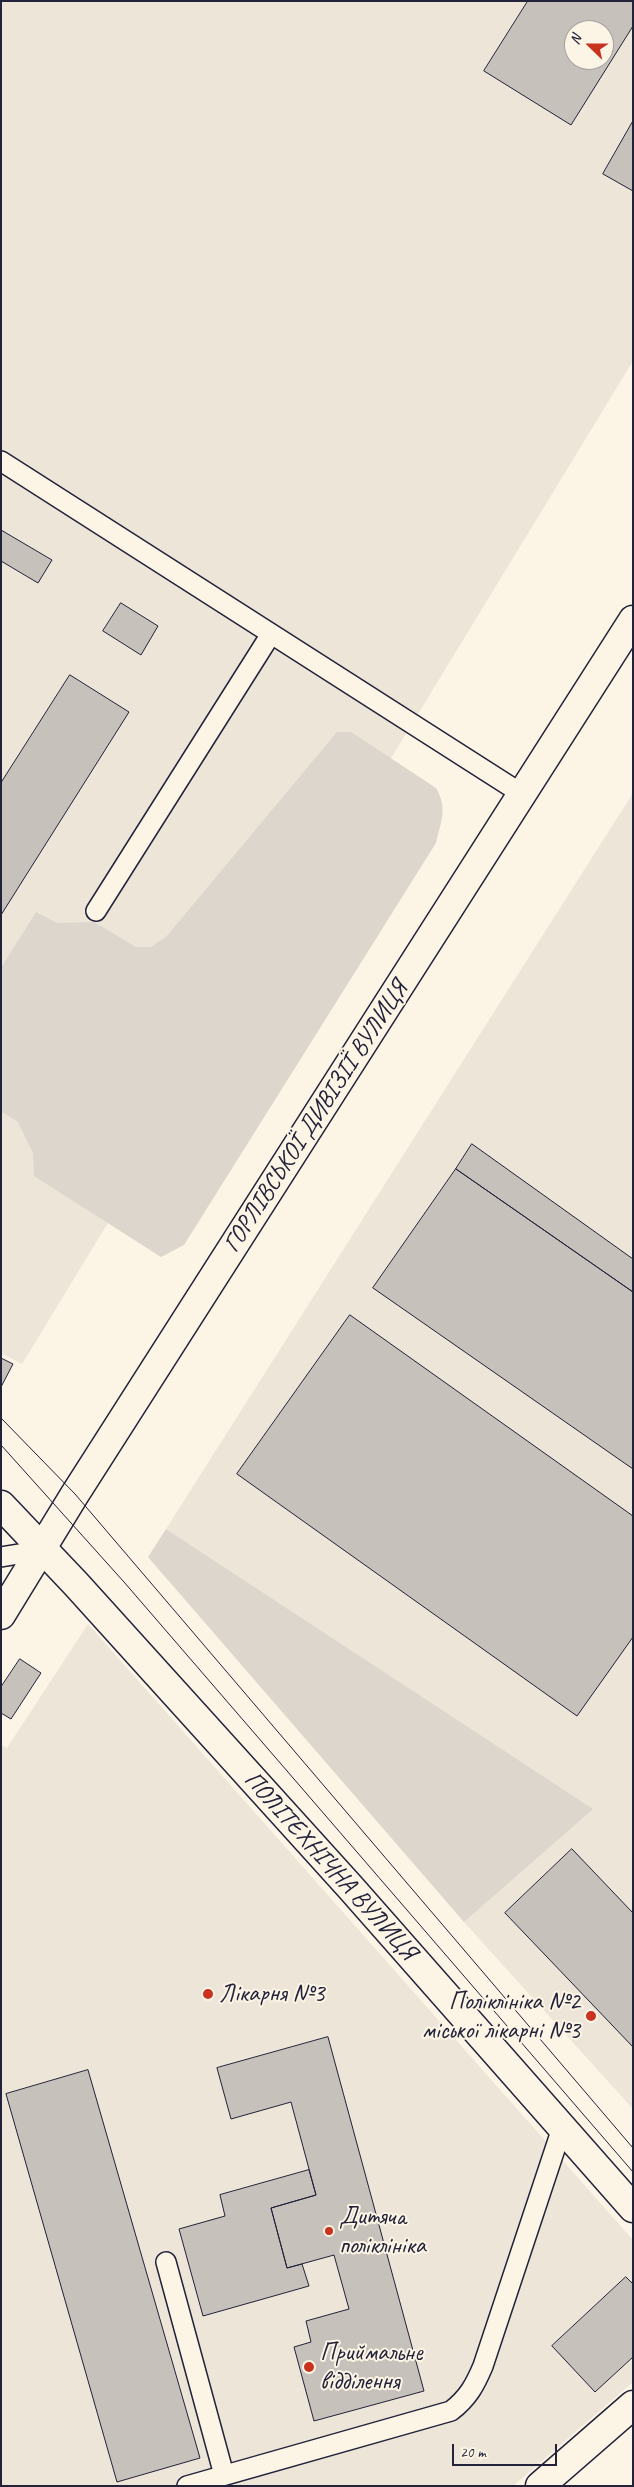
<!DOCTYPE html>
<meta charset="utf-8">
<style>
body{margin:0}
#map{position:relative;width:634px;height:2487px;overflow:hidden;background:#fcf5e5;font-family:Caveat,sans-serif}
canvas{display:block}
.frame{position:absolute;inset:0;border:2px solid #22223b;pointer-events:none}
.north{position:absolute;left:564px;top:20px;width:50px;height:50px;box-sizing:border-box;background:#fcf5e5;border:1px solid #a5a1a1;border-radius:50%;rotate:292deg;font-size:14px;font-weight:700;line-height:20px;text-align:center;color:#22223b}
.north::after{content:'';display:block;margin:auto;width:18px;height:22px;background:#c8321e;clip-path:polygon(50% 0,100% 100%,50% 72%,0 100%)}
.scale{position:absolute;left:452px;top:2444px;width:105px;height:22px;box-sizing:border-box;border:2px solid #22223b;border-top:0;padding-left:6px;font-size:15px;line-height:18px;white-space:nowrap;color:#22223b;-webkit-text-stroke:4px #fcf5e5;paint-order:stroke}
</style>
<div id="map">
<canvas width="634" height="2487"></canvas>
<div class="frame"></div>
<div class="north">N</div>
<div class="scale">20 m</div>
</div>
<script>
const c = document.querySelector('canvas').getContext('2d');
c.lineJoin = 'round';
function paint(path, color) {
  c.fillStyle = color;
  c.fill(path, 'evenodd');
}
function stroke(path, color, width, dash) {
  c.strokeStyle = color;
  c.lineWidth = width;
  c.lineCap = dash ? 'butt' : 'round';
  c.setLineDash(dash || []);
  c.stroke(path);
}
function write(font, color, halo, rows, align = 'center') {
  c.font = font + ' Caveat,sans-serif';
  c.lineWidth = 4;
  c.setLineDash([]);
  c.textBaseline = 'middle';
  c.strokeStyle = halo;
  c.fillStyle = color;
  for (const [text, x, y, turn = 0] of rows) {
    c.save();
    c.translate(x, y);
    c.rotate((+turn || 0) * Math.PI / 180);
    c.textAlign = isNaN(turn) ? turn : align;
    if (halo) c.strokeText(text, 0, 0);
    c.fillText(text, 0, 0);
    c.restore();
  }
}
paint(new Path2D(`
 M1,1H633V361L22,1364L1,1353ZM574,30H604V60H574Z
 M633,793V2109L464,1922L592,1809L166,1529Z
 M88,1624L633,2240V2382L513,2486H1V1745L7,1748Z`), '#ece5d8');
paint(new Path2D(`
 M337,732H351L436,788C448,809 441,821 436,843L184,1245L161,1257L34,1176L33,1153L18,1122L1,1111V968L36,912L57,923L94,922L136,947H151L166,937Z
 M166,1529L593,1809L464,1922L148,1557Z`), '#dcd6cc');
const building = new Path2D(`
 M528,1H633V26L571,125L484,71ZM574,30H604V60H574Z
 M633,121V191L603,174Z
 M1,530L52,560L38,583L1,561Z
 M121,603L158,626L141,655L103,631Z
 M70,675L129,712L1,915V783Z
 M472,1144L633,1259V1292L456,1169Z
 M456,1169L633,1292V1469L373,1288Z
 M350,1315L633,1516V1637L577,1716L237,1474Z
 M1,1358L13,1364L1,1387Z
 M20,1659L41,1673L11,1719L1,1713V1687Z
 M572,1849L633,1913V2047L505,1913Z
 M328,2037L424,2391L314,2421L294,2347L311,2342L306,2321L349,2309L334,2255L287,2268L271,2208L316,2195L291,2102L231,2119L217,2068Z
 M88,2070L200,2458L117,2482L6,2094Z
 M309,2170L316,2195L271,2208L287,2268L302,2264L309,2286L203,2316L179,2229L225,2216L220,2195Z
 M626,2277L633,2284V2357L595,2392L552,2346Z`);
paint(building, '#c6c1bb');
stroke(building, '#22223b', 1);
const service = new Path2D(`
 M1,461L522,794
 M96,911L271,634
 M1,1557L43,1550
 M166,2262L224,2475
 M187,2486L451,2411C468,2398 475,2385 483,2366L562,2128`);
const minor = new Path2D(`
 M540,2486L633,2405`);
const tertiary = new Path2D(`
 M1,1505L76,1584L351,1888L633,2208`);
const secondary = new Path2D(`
 M1,1615L75,1494L633,620`);
stroke(service, '#22223b', 22);
stroke(minor, '#22223b', 31);
stroke(tertiary, '#22223b', 31);
stroke(secondary, '#22223b', 31);
stroke(service, '#fcf5e5', 19);
stroke(minor, '#fcf5e5', 28);
stroke(tertiary, '#fcf5e5', 28);
stroke(secondary, '#fcf5e5', 28);
stroke(new Path2D(`
 M1,1418L75,1494L633,2148
 M1,1445L124,1582L633,2172`), '#22223b', 1);
for (const [x, y, r, color] of [
 [208,1994,6,"#c8321e"],
 [591,2016,6,"#c8321e"],
 [329,2231,5,"#c8321e"],
 [309,2367,6,"#c8321e"]
]) {
  const dot = new Path2D();
  dot.arc(x, y, r, 0, 2 * Math.PI);
  c.fillStyle = color;
  c.fill(dot);
  stroke(dot, '#fcf5e5', 2);
}
write('25px', '#22223b', '#fcf5e5', [
 ["ГОРЛІВСЬКОЇ ДИВІЗІЇ ВУЛИЦЯ",316,1117,-57],
 ["ПОЛІТЕХНІЧНА ВУЛИЦЯ",330,1866,48]
]);
write('25px', '#22223b', '#fcf5e5', [
 ["Лікарня №3",219,1994],
 ["Поліклініка №2",580,2002,"right"],
 ["міської лікарні №3",580,2031,"right"],
 ["Дитяча",339,2217],
 ["поліклініка",339,2246],
 ["Приймальне",320,2353],
 ["відділення",320,2382]
], 'left');
</script>
